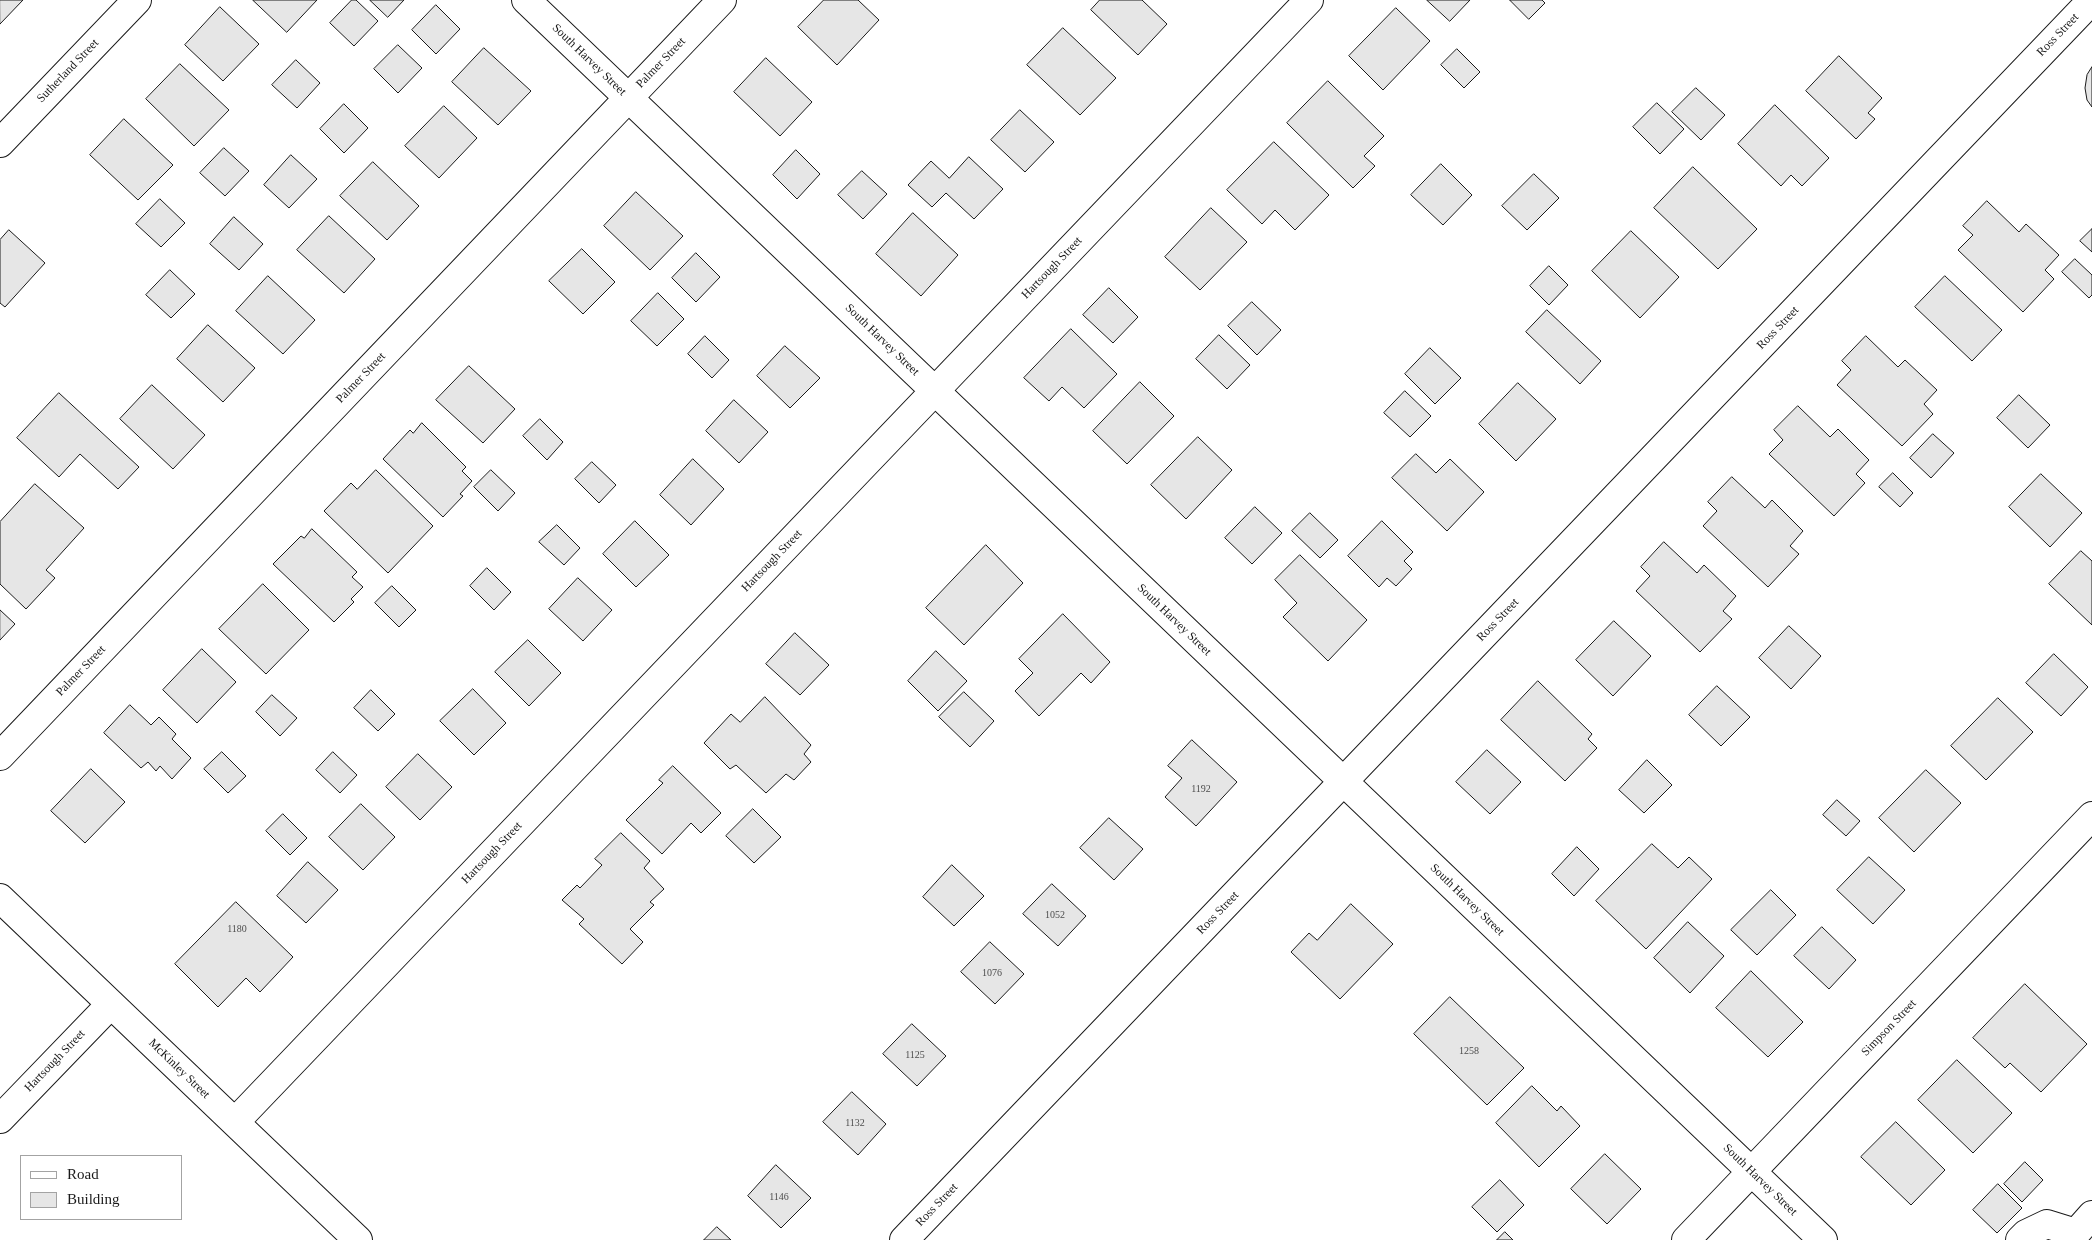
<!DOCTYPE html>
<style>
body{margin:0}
#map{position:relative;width:2092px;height:1240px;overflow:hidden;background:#fff;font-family:"Times New Roman",serif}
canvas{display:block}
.legend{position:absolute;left:20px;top:1155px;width:162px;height:65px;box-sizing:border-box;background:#fff;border:1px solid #a3a3a3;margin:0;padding:6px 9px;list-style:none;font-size:15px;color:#1a1a1a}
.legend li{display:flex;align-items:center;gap:10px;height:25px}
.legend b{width:25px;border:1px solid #a3a3a3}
</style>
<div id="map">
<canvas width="2092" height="1240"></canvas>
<ul class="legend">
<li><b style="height:6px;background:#fff"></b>Road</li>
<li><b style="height:14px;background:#e6e6e6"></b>Building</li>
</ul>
</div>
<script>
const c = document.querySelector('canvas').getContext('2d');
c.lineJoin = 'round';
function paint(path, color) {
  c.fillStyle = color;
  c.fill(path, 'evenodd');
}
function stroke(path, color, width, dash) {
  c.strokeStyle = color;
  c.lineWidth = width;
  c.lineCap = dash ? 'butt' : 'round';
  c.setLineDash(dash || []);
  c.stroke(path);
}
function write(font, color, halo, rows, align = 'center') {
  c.font = font + ' "Times New Roman",serif';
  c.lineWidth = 4;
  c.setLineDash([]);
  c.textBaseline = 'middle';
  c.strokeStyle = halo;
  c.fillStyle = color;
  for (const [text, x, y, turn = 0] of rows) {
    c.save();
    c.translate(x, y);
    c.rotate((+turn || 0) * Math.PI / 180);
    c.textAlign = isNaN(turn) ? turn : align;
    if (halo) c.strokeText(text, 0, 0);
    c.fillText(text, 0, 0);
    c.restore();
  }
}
const building = new Path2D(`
 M0,0H23L0,24Z
 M253,0H317L287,32Z
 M352,0H356L378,21L354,46L330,23Z
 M370,0H404L388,17Z
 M824,0H858L879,20L837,65L798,27Z
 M1100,0H1142L1167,24L1138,55L1091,10Z
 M1427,0H1470L1450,21Z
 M1510,0H1542L1545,3L1529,19Z
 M436,5L460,29L436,54L412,30Z
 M220,7L259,44L223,81L185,45Z
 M1396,8L1430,41L1383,90L1349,56Z
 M1063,28L1116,78L1080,115L1027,65Z
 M398,45L422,68L398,93L374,69Z
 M484,48L531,91L498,125L452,82Z
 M1457,49L1480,72L1464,88L1441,65Z
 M1839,56L1882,98L1868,113L1875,119L1856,139L1806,91Z
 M766,58L812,102L780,136L734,92Z
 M296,60L320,83L297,108L272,85Z
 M180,64L229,110L194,146L146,99Z
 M2092,67V107L2087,100L2085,88L2087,75Z
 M1328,81L1384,136L1364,156L1375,166L1353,188L1287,123Z
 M1696,88L1725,115L1701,140L1672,112Z
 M1657,103L1684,129L1660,154L1633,127Z
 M344,104L368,128L344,153L320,129Z
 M1775,105L1829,158L1802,186L1791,175L1781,186L1738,144Z
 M444,106L477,138L439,178L405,146Z
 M1020,110L1054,142L1025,172L991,140Z
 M124,119L173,165L138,200L90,155Z
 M1274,142L1329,195L1295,230L1275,210L1262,224L1227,190Z
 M224,148L249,171L225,196L200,173Z
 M796,150L820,174L797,199L773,175Z
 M291,155L317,179L289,208L264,185Z
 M969,157L1003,189L974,219L946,193L932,207L908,185L931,161L949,178Z
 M373,162L419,206L387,240L340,196Z
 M1441,164L1472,195L1443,225L1411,195Z
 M1693,167L1757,229L1718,269L1654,208Z
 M862,171L887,194L863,219L838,195Z
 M1534,174L1559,198L1527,230L1502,206Z
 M636,192L683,236L650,270L604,226Z
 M160,199L185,223L161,247L136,224Z
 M1987,201L2019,232L2026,224L2059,255L2045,270L2054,279L2023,312L1958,250L1973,235L1963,226Z
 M1211,208L1247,242L1200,290L1165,257Z
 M913,213L958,255L921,296L876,254Z
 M329,216L375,259L344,293L297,250Z
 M234,217L263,244L239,270L210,244Z
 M2092,229V252L2080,241Z
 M9,230L45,263L5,307L0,303V240Z
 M1631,231L1679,277L1640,318L1592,271Z
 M582,249L615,282L583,314L549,281Z
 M696,253L720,277L696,302L672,278Z
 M2075,259L2092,275V295L2089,298L2062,272Z
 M1549,266L1568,285L1549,305L1530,286Z
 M170,270L195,294L171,318L146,295Z
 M268,276L315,320L283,354L236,311Z
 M1945,276L2002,330L1972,361L1915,307Z
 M1109,288L1138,317L1113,343L1083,315Z
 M658,293L684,319L657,346L631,321Z
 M1252,302L1281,330L1257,355L1228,326Z
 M1547,310L1601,361L1580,384L1526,332Z
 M208,325L255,368L223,402L177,359Z
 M1071,329L1117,374L1084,408L1062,387L1049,401L1024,378Z
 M1219,335L1250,365L1227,389L1196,359Z
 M705,336L729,360L712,378L688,354Z
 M1866,336L1898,367L1905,360L1937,390L1924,404L1933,414L1902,446L1837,385L1851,370L1842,361Z
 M785,346L820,378L790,408L757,376Z
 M1430,348L1461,378L1435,404L1405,374Z
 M469,366L515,409L483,443L436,400Z
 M1140,382L1174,416L1127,464L1093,431Z
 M1518,383L1556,419L1516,461L1479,424Z
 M152,385L205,435L173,469L120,419Z
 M1405,391L1431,416L1410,437L1384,413Z
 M59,393L139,467L118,489L80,454L59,477L17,438Z
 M2019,395L2050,425L2028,448L1997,418Z
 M734,400L768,432L739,463L706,431Z
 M1798,406L1830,437L1838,429L1869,460L1856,474L1865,483L1834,516L1769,454L1783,440L1774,430Z
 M540,419L563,442L547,460L523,436Z
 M422,423L466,467L462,471L472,481L460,494L463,496L443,517L383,459L410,430L413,433Z
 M1933,434L1954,453L1931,478L1910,458Z
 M1198,437L1232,470L1186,519L1151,485Z
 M1416,454L1436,473L1450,459L1484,492L1447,531L1392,478Z
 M693,459L724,489L691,525L660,495Z
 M592,462L616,485L599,503L575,479Z
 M376,470L433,526L388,573L324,511L351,483L357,489Z
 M491,470L515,493L498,511L474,487Z
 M1893,473L1913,493L1900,507L1879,487Z
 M2041,474L2082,513L2050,547L2009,507Z
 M1732,477L1765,508L1772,500L1803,531L1790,546L1799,554L1768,587L1703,526L1717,511L1708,502Z
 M35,484L84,528L46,570L55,578L26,609L0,584V522Z
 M1255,507L1282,533L1252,564L1225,538Z
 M1310,513L1338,540L1320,558L1292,531Z
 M635,521L669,555L636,587L603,554Z
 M1382,521L1413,552L1404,561L1412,569L1396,586L1387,578L1379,587L1348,556Z
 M557,525L580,548L564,565L539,542Z
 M312,529L357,572L352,577L363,587L351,599L354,602L334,622L273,564L301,536L304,538Z
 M1664,542L1697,573L1704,565L1736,596L1723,611L1732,619L1700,652L1636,591L1650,576L1641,567Z
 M986,545L1023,583L964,645L926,608Z
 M2081,551L2092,561V625L2049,584Z
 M1300,555L1367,620L1328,661L1283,617L1297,603L1275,580Z
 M487,568L511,592L494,610L470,586Z
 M578,578L612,610L583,641L549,609Z
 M263,584L309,630L266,674L219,629Z
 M392,586L416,610L399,627L375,603Z
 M0,610L15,624L0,640Z
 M1063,614L1110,662L1091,683L1081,673L1039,716L1015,691L1033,673L1019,659Z
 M1614,621L1651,656L1613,696L1576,660Z
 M1789,626L1821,656L1791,689L1759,658Z
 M795,633L829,665L800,695L766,664Z
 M528,640L561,673L529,706L495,672Z
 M202,649L236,682L197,723L163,690Z
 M936,651L967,681L938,711L908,681Z
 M2054,654L2088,687L2061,716L2026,683Z
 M1538,681L1592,734L1588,739L1597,748L1565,781L1501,720Z
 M1717,686L1750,717L1721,746L1689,715Z
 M473,689L506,723L474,755L440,721Z
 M371,690L395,714L378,731L354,708Z
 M964,692L994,721L970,747L939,717Z
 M272,695L297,718L280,736L256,712Z
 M765,697L811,745L804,754L811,762L794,780L786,774L766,793L736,765L730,769L704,743L731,714L740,722Z
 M1998,698L2033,732L1986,780L1951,746Z
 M130,705L151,725L159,717L176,734L172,739L191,758L172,779L160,766L156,771L148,762L141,768L104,733Z
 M1192,740L1237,782L1196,826L1165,797L1182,778L1168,766Z
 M1487,750L1521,782L1490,814L1456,782Z
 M222,752L246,776L228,793L204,769Z
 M333,752L357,775L340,793L316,770Z
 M418,754L452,787L420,820L386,787Z
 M1647,760L1672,785L1644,813L1619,790Z
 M673,766L721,813L701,833L691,823L662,854L626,820L663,783L659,780Z
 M91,769L125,802L85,843L51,811Z
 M1926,770L1961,803L1914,852L1879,818Z
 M1837,800L1860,821L1846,836L1823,815Z
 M361,804L395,837L363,870L329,837Z
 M753,809L781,837L754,863L726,836Z
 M283,814L307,838L290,855L266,831Z
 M1109,818L1143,849L1114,880L1080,848Z
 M621,833L650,861L644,868L664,889L650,902L654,905L630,929L643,942L622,964L579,924L584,919L562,900L577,885L580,888L602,865L595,859Z
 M1652,844L1678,868L1689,857L1712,879L1646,949L1596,901Z
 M1577,847L1599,869L1574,896L1552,874Z
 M1869,857L1905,890L1873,924L1837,890Z
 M308,862L338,890L306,923L277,896Z
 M952,865L984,896L954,926L923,897Z
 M1052,884L1086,916L1058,946L1023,914Z
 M1771,890L1796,915L1757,955L1731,930Z
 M236,902L293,957L260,992L246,978L218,1007L175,964Z
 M1351,904L1393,944L1340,999L1291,952L1309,933L1317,940Z
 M1688,922L1724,956L1690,993L1654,958Z
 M1822,927L1856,960L1829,989L1794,956Z
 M990,942L1024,974L995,1004L961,972Z
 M1751,971L1803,1022L1768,1057L1716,1008Z
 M2025,984L2087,1044L2041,1092L2010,1063L2005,1068L1973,1038Z
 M1450,997L1524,1068L1487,1105L1414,1034Z
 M912,1024L946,1056L917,1086L883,1054Z
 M1957,1060L2012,1113L1973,1153L1918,1100Z
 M1532,1086L1557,1111L1561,1106L1580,1126L1539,1167L1496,1123Z
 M852,1092L886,1124L858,1155L823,1122Z
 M1896,1122L1945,1170L1911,1205L1861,1157Z
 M1605,1154L1641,1189L1607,1224L1571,1189Z
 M2025,1162L2043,1180L2022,1202L2004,1184Z
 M776,1165L811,1198L781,1228L748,1196Z
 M1500,1180L1524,1205L1497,1232L1472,1207Z
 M1998,1184L2022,1208L1997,1233L1973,1210Z
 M717,1227L731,1240H704Z
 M1505,1232L1513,1240H1497Z`);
paint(building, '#e6e6e6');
stroke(building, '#1a1a1a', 1);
const minor = new Path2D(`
 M526,0L1823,1240
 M0,143L137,0
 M0,756L722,0
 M0,898L358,1240
 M0,1119L111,1004
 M235,1122L1309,0
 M904,1240L2092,0
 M1686,1240L2092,816
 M2020,1240L2026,1234L2047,1224L2076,1233L2092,1215`);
stroke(minor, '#1a1a1a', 30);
stroke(minor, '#fff', 28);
write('10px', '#4d4d4d', null, [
 ["1192",1201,789],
 ["1052",1055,915],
 ["1180",237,929],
 ["1076",992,973],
 ["1258",1469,1051],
 ["1125",915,1055],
 ["1132",855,1123],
 ["1146",779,1197]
]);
write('12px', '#1a1a1a', '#fff', [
 ["Ross Street",2058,35,-46],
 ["South Harvey Street",589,60,44],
 ["Palmer Street",661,63,-46],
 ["Sutherland Street",68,71,-46],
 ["Hartsough Street",1052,268,-46],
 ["Ross Street",1778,328,-46],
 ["South Harvey Street",882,340,44],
 ["Palmer Street",361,378,-46],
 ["Hartsough Street",772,561,-46],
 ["South Harvey Street",1174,620,44],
 ["Ross Street",1498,620,-46],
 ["Palmer Street",81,671,-46],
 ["Hartsough Street",492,853,-46],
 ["South Harvey Street",1467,900,44],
 ["Ross Street",1218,913,-46],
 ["Simpson Street",1889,1028,-46],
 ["Hartsough Street",55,1061,-46],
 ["McKinley Street",179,1069,44],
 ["South Harvey Street",1760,1180,44],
 ["Ross Street",937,1205,-46]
]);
</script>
